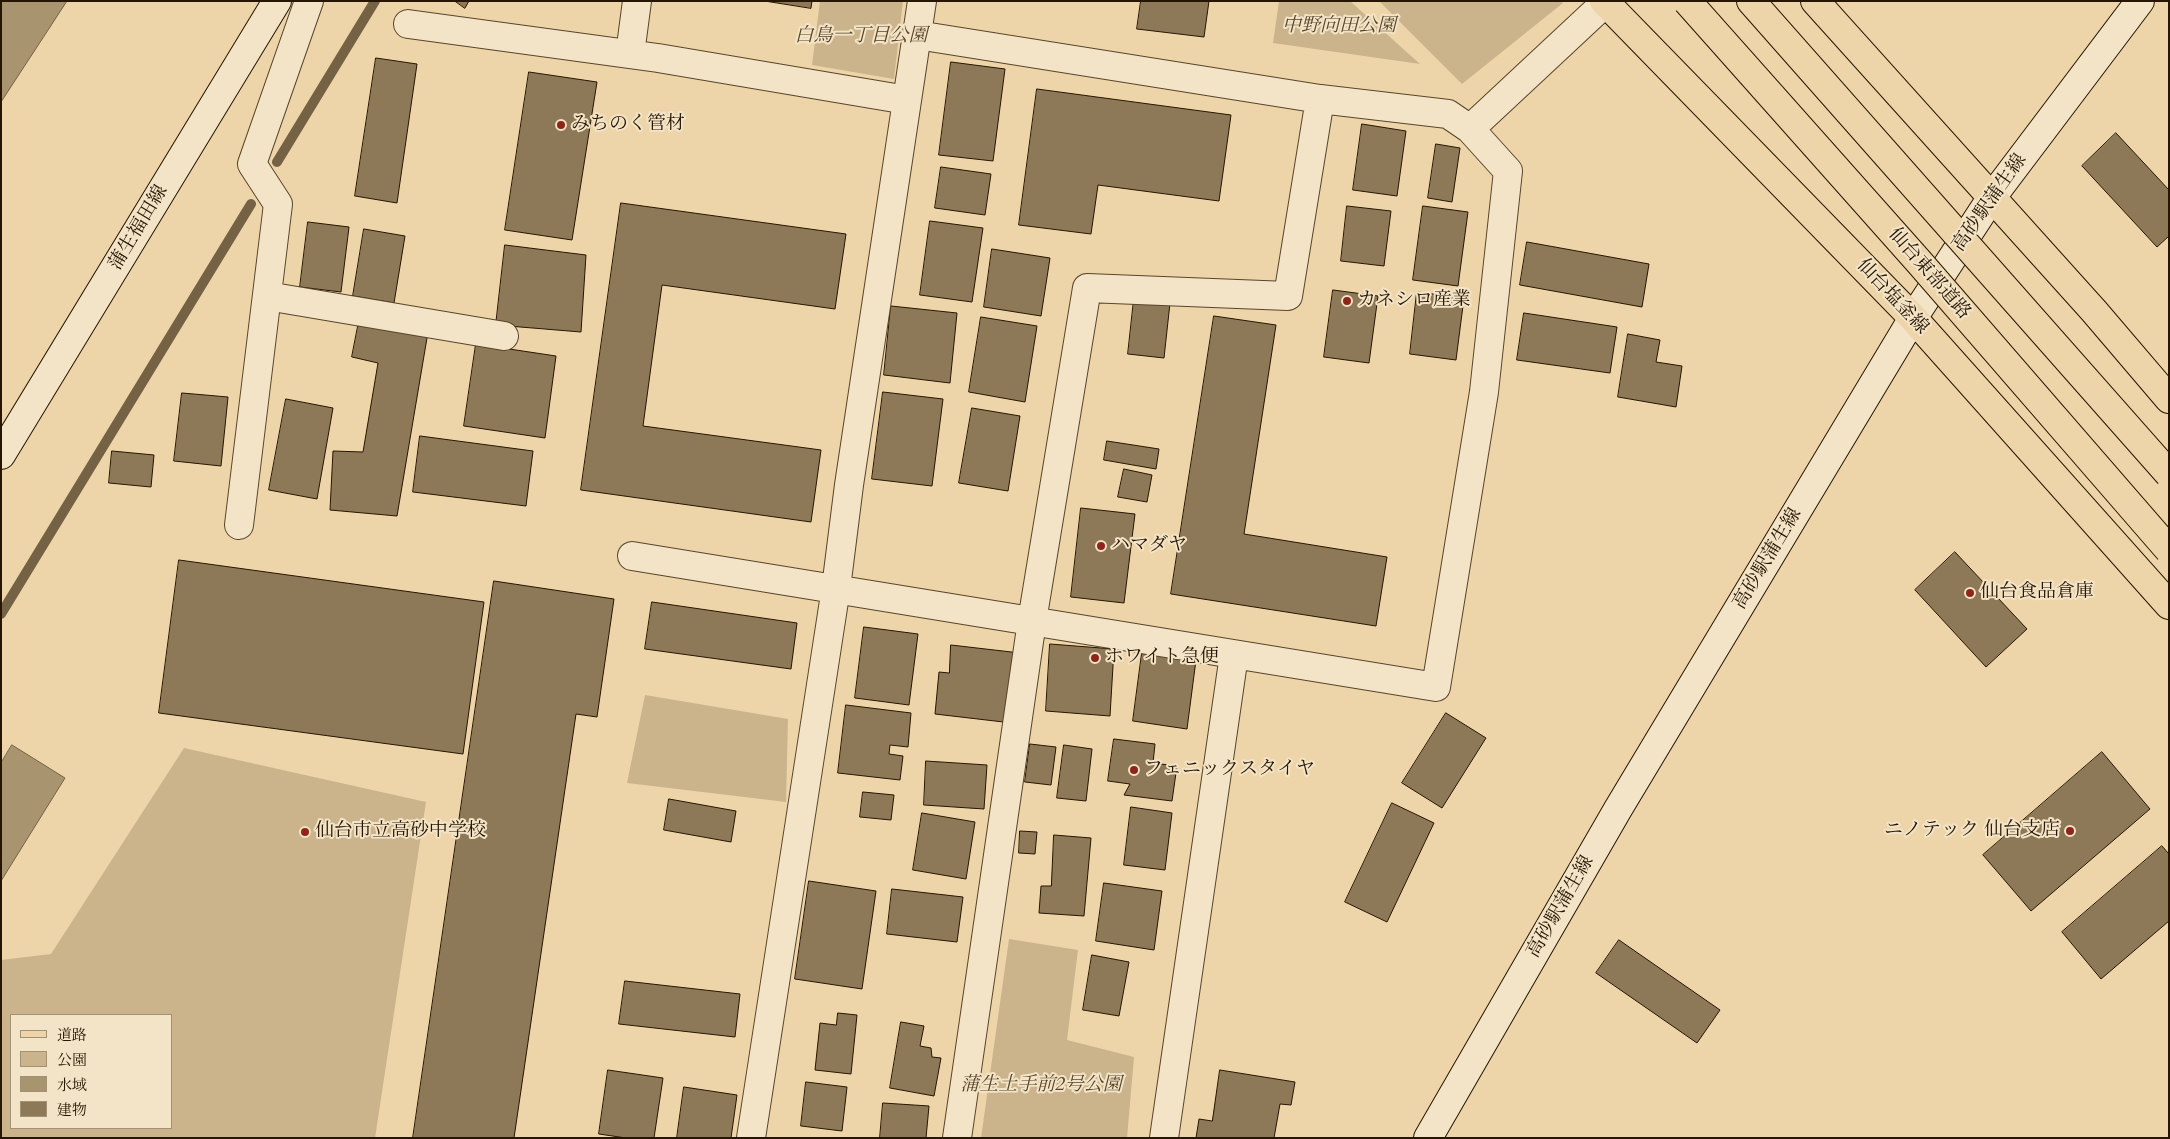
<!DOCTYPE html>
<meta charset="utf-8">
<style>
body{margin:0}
#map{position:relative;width:2170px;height:1139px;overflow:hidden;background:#edd5a9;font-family:Cardo,"Noto Serif JP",serif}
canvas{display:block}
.frame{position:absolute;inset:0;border:2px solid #261500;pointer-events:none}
.legend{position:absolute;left:10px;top:1014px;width:162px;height:115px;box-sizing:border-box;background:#f3e4c7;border:1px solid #a19177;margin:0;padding:6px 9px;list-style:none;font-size:15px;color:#261500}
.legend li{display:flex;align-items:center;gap:10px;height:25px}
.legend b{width:25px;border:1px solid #a19177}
</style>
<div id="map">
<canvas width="2170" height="1139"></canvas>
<div class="frame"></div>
<ul class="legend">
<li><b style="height:6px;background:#edd5a9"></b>道路</li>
<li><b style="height:14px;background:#cbb48c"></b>公園</li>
<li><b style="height:14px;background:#a99470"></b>水域</li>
<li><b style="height:14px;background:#8d7958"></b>建物</li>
</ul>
</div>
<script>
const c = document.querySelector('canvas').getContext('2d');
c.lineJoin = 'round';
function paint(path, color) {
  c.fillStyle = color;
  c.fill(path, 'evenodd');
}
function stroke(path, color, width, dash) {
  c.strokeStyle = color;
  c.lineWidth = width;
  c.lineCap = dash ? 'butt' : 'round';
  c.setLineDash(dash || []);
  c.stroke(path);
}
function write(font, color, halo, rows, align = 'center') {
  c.font = font + ' Cardo,"Noto Serif JP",serif';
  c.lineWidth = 4;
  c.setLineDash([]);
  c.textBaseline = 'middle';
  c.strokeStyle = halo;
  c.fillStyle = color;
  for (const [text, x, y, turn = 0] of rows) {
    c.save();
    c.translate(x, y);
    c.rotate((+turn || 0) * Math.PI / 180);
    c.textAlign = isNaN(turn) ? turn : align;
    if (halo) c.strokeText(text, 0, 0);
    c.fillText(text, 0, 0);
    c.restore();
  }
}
paint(new Path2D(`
 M820,1H903L894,79L812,65Z
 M1279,1H1350L1420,64L1273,43Z
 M1379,1H1561L1563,3L1462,84Z
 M645,695L788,719L786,802L627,783Z
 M184,748L426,802L375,1138H1V960L51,954ZM171,1015V1128H11V1015Z
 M1009,939L1078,950L1067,1040L1134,1057L1127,1138H981Z`), '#cbb48c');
const water = new Path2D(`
 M1,1H67L1,102Z
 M12,745L65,778L1,881V763Z`);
paint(water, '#a99470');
stroke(water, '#756143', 1);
stroke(new Path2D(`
 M277,162L375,1
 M1,614L251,204`), '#756143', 10);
const building = new Path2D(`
 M455,1H469L465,8Z
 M765,1H812L811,8Z
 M1141,1H1209L1204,37L1137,29Z
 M376,58L417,64L397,203L355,196Z
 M951,62L1005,69L993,161L939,155Z
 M529,72L597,82L572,240L505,230Z
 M1037,89L1231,115L1219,201L1098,185L1091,234L1019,225Z
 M1362,124L1406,131L1397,196L1353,190Z
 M2116,133L2169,190V236L2157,247L2082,166Z
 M1436,144L1460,148L1452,202L1428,198Z
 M941,167L991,174L985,215L935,208Z
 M621,203L846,234L835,309L662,285L643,426L821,450L811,522L581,490Z
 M1347,206L1391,211L1384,266L1341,261Z
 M1423,206L1468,212L1458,286L1413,280Z
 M930,221L983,228L972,302L920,295Z
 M308,222L349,227L341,292L300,287Z
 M364,229L405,236L394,303L353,296Z
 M1527,242L1649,264L1642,307L1520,285Z
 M505,245L586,255L581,332L496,325Z
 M992,249L1050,258L1041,316L984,307Z
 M1333,290L1378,296L1369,363L1324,357Z
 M1417,292L1464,298L1456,360L1410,354Z
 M1134,299L1170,303L1164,358L1128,354Z
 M891,306L957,313L950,383L884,375Z
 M1524,313L1617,327L1610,373L1517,360Z
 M1214,316L1276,325L1244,534L1387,557L1376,626L1171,594Z
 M981,317L1037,326L1025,402L969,392Z
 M359,321L428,332L397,516L330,510L333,451L363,452L378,363L352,357Z
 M1628,334L1660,340L1656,362L1682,366L1676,407L1618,397Z
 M476,344L556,356L545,438L464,426Z
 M883,392L943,399L932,486L872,479Z
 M182,393L228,397L221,466L174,461Z
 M286,399L333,408L317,499L269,490Z
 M972,408L1020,416L1008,491L959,483Z
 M420,436L533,451L526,506L413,492Z
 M1107,441L1159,449L1156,469L1104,460Z
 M112,451L154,455L151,487L109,483Z
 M1124,469L1152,475L1147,502L1118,497Z
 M1081,508L1135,514L1124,603L1071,597Z
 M1955,552L2027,629L1986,667L1915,590Z
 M179,560L484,602L463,754L159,713Z
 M494,581L614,599L597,717L576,714L514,1138H413Z
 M652,602L797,623L791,669L645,649Z
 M864,627L918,634L909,705L855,698Z
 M1050,644L1114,649L1110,716L1046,711Z
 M951,645L1020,653L1012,723L935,714L939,672L949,673Z
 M1142,653L1196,660L1187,729L1133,721Z
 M846,705L911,713L908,747L890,745L889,754L903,756L900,780L838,773Z
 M1446,713L1486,738L1442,808L1402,783Z
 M1114,739L1155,744L1153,763L1177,766L1172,801L1124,795L1130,784L1108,781Z
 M1030,744L1056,747L1051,785L1025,782Z
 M1064,745L1092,749L1086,801L1057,798Z
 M2102,752L2150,809L2031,911L1983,855Z
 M926,761L987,765L984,809L924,805Z
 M863,792L894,795L891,820L860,817Z
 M669,799L736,811L731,842L664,830Z
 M1392,803L1434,823L1387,922L1345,902Z
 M1131,807L1172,813L1165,870L1124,865Z
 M922,813L975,822L966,879L913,870Z
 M1020,831L1037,832L1035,854L1019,853Z
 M1054,835L1091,838L1084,916L1039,913L1041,886H1051Z
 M2162,846L2169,854V921L2101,979L2062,932Z
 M809,881L876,891L862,989L795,979Z
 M1104,883L1162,891L1154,950L1096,941Z
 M892,889L963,897L957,942L887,934Z
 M1619,940L1720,1010L1697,1043L1596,973Z
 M1092,955L1129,962L1119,1016L1083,1010Z
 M625,981L740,994L735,1037L619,1024Z
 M838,1013L857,1015L851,1074L815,1070L820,1023L836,1025Z
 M901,1022L924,1026L920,1046L931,1048L932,1057L941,1058L934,1096L890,1088Z
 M608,1070L663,1078L654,1138H626L599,1134Z
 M1220,1070L1295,1082L1291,1105L1280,1104L1274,1138H1196L1199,1119L1212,1121Z
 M806,1082L847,1087L842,1131L801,1126Z
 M684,1087L737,1095L731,1138H677Z
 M883,1103L929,1106L926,1138H880Z`);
paint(building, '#8d7958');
stroke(building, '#261500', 1);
const street = new Path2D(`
 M408,24L658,58L907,100
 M630,54L637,1
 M1470,129L1605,3
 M267,296L504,336
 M239,525L278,204L252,164L309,1
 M632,556L1436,687L1484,392L1508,171L1470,129L1448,114L1320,99L917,35
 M751,1138L836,588L849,485L922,1
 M957,1138L1032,621L1087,288L1288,296L1320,99
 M1164,1138L1234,655`);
const secondary = new Path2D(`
 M1,455L277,1
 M1428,1138L1618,809L1913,318L1992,197L2140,1`);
const primary = new Path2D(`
 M1604,1L1913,318L2169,605
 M1815,1L2094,311L2169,399`);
const highway = new Path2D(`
 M1751,1L1956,233`);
stroke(street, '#58452a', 30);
stroke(secondary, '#261500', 30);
stroke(primary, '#261500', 30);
stroke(highway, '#261500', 30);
stroke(street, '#f3e4c7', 28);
stroke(secondary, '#f3e4c7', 28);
stroke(primary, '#edd5a9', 28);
stroke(highway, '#edd5a9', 28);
const highwayBridge = new Path2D(`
 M1687,1L1920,263L2169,550
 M1956,233L2169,474`);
stroke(highwayBridge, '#261500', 30, []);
stroke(highwayBridge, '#edd5a9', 28);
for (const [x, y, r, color] of [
 [561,125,5,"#8f2418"],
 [1347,301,5,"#8f2418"],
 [1101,546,5,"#8f2418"],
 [1970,593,5,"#8f2418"],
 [1095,658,5,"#8f2418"],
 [1134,770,5,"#8f2418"],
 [2070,831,5,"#8f2418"],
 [305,832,5,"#8f2418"]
]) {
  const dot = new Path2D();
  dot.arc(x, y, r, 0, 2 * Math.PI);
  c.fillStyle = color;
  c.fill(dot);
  stroke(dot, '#f3e4c7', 2);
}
write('italic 19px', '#58452a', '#f3e4c7', [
 ["中野向田公園",1339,27],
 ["白鳥一丁目公園",861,37],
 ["蒲生土手前2号公園",1041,1086]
]);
write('19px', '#261500', '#f3e4c7', [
 ["みちのく管材",571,125],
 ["カネシロ産業",1357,301],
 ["ハマダヤ",1111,546],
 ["仙台食品倉庫",1980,593],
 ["ホワイト急便",1105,658],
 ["フェニックスタイヤ",1144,770],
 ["ニノテック 仙台支店",2060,831,"right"],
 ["仙台市立高砂中学校",315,832]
], 'left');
write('19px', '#261500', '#f3e4c7', [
 ["高砂駅蒲生線",1990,203,-55],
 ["蒲生福田線",139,228,-59],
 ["仙台東部道路",1929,274,49],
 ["仙台塩釜線",1892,297,47],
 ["高砂駅蒲生線",1768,559,-59],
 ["高砂駅蒲生線",1561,907,-60]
]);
</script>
